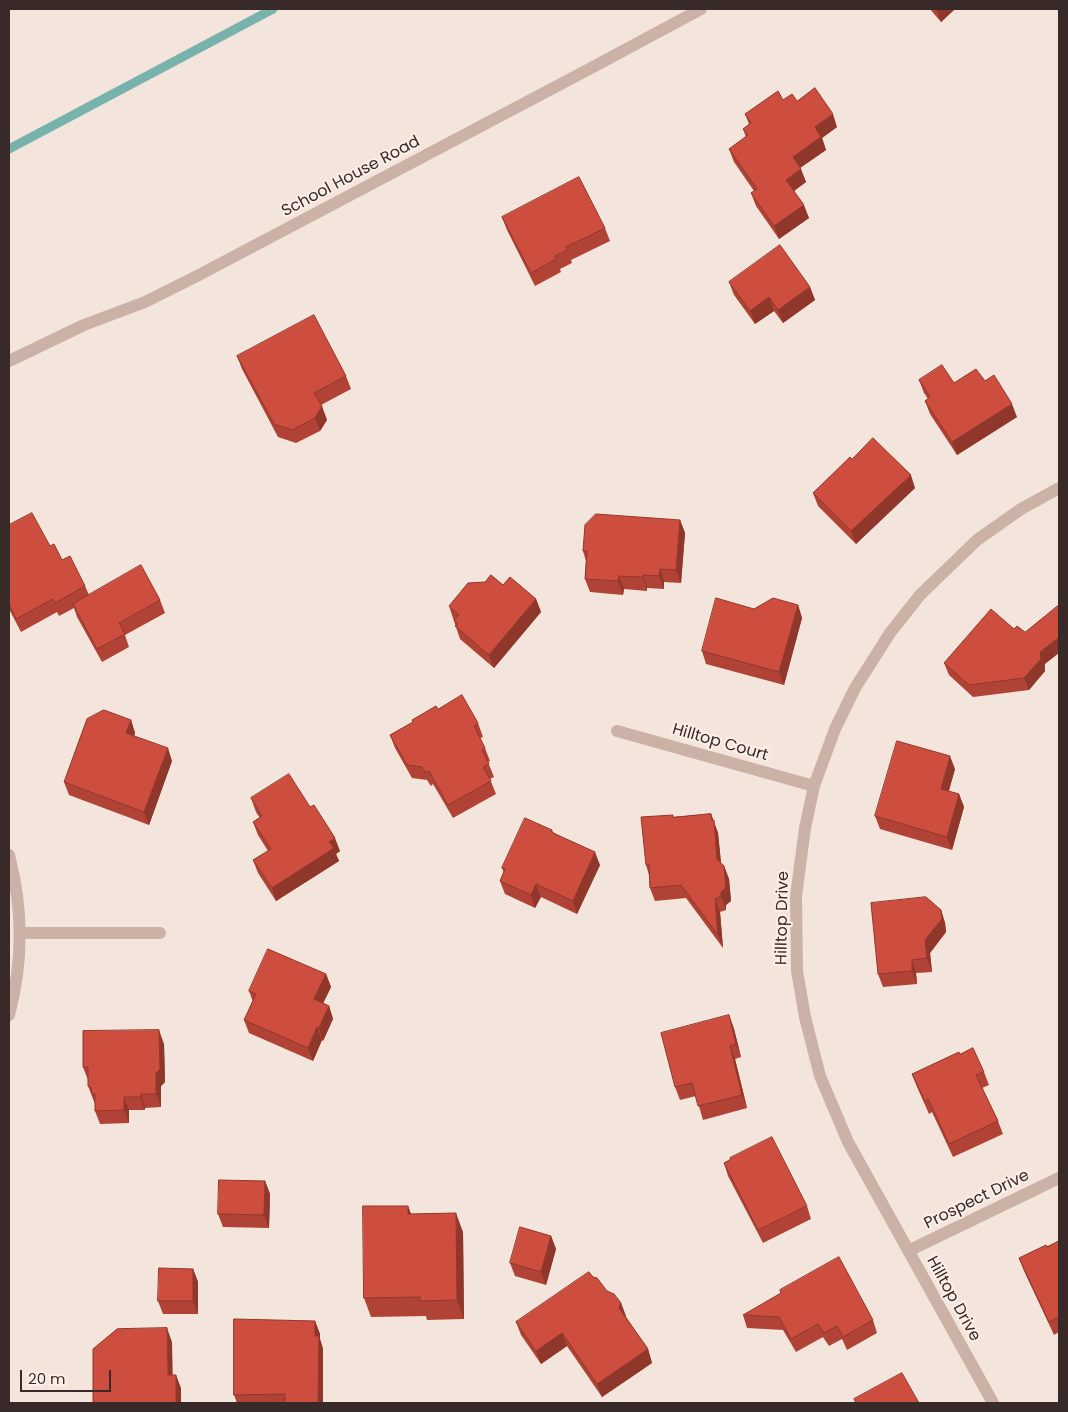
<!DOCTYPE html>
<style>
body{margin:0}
#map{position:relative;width:1068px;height:1412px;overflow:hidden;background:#f3e5db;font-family:Poppins,sans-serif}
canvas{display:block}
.frame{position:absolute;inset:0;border:10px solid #382a28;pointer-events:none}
.scale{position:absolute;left:20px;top:1370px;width:91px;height:22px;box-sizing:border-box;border:2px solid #382a28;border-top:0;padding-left:6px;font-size:15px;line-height:18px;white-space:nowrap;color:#382a28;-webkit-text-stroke:4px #fbefe8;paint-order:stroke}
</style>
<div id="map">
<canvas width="1068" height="1412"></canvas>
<div class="frame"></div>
<div class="scale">20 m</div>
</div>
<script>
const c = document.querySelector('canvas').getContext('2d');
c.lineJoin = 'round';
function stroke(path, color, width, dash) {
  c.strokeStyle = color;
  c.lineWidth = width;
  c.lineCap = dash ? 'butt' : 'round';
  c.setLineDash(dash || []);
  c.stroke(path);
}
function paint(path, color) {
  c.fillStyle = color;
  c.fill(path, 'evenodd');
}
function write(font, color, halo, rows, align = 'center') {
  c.font = font + ' Poppins,sans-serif';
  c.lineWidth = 4;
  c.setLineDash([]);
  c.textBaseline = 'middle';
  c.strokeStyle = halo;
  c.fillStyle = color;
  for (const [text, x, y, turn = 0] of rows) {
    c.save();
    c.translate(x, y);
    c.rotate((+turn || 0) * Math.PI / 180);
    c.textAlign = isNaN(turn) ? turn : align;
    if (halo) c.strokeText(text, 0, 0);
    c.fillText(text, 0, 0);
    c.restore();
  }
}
stroke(new Path2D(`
 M9,149L273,9`), '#78b2ad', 9);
stroke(new Path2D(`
 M9,361L84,325L145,302L197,276L593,67L701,9
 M617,731L814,786
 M9,855C23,908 23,963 9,1015
 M20,933H160
 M908,1251L1059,1178
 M993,1403L848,1142L820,1076L805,1017L797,971L796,896L805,828L814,786L835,729L855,688L890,633L920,595L977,540L1021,509L1059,488`), '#ccb2a6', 12);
paint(new Path2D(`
 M930,9H955L941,22Z
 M783,100L797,101L837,127L822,138L826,150L800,168L806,182L794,191L809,218L779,239L756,206L751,193L754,191L734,162L729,149L746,137L743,129L749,124L745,114Z
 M502,217L605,228L610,241L571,260L572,263L560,269L561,272L535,286L507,230Z
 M729,282L810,287L815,300L783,323L774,311L755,324L734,295Z
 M237,356L346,376L351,389L321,405L327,420L320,431L296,443L278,437L242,369Z
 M919,380L954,383L985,381L1017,417L957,455L930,414L925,401L928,399L924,393Z
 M852,459L915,488L856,544L818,506L813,493Z
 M680,520L685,533L681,583L664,582V589L647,588V591L624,589L623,595L590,592L585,579L586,561L583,551Z
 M9,525L50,546L62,560L85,586L89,595L160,600L165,613L125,635L129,647L102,662L77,617L74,608L59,616L57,612L21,632L9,609Z
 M503,585L536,599L541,612L494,668L460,639L449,606Z
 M798,605L802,618L784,685L706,664L702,651L754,609Z
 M944,663L1045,664V671L1029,690L973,697L949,675Z
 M438,709L478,723L483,737L480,738L485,748L490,761L488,762L494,777L490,779L496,794L453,818L433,784L431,786L427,780L412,778L395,748L390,735Z
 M131,720L135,733L134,736L172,761L149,825L69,795L64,782Z
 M955,769L949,791L959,794L964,807L952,850L880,829L875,816Z
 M251,798L310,807L340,851L336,854L339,861L276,901L258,873L253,860L268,851L258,835L253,822L260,818L256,812Z
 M711,814L718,833L721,863L724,866L729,879L731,901L726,905V910L720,912L723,948L686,898L655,901L650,888L649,875L646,865L674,817Z
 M552,830L553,832L600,865L577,914L541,897L535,908L505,894L500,881L504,873L502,868Z
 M941,910L945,923L946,932L930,953L932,972L916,973L917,984L883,987L878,974Z
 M326,974L331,987L323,1003L329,1006L333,1019L323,1041L322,1040L313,1061L249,1033L244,1020L253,1002L249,991Z
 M729,1015L734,1029L741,1057L735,1059L747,1108L703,1120L696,1096L680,1100L675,1087Z
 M164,1044L165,1082L161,1086V1107L145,1108V1110H129V1123L100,1124L95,1111V1104L88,1086V1080L83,1067Z
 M960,1054L984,1072L989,1085L982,1088L998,1121L1003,1134L953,1157L932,1112L929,1114L917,1087L912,1074Z
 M730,1160L807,1206L811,1219L763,1243L728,1176L724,1163Z
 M265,1181L270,1194L269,1228L223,1227L218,1214Z
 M408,1206L411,1214L463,1232L464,1319L427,1320L426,1316L371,1317L364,1298Z
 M551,1236L556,1249L546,1285L515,1276L510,1263Z
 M1059,1241V1332L1054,1335L1024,1271L1019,1258Z
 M193,1269L198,1282V1314H163L158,1301Z
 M593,1277L607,1291L621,1303L626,1317L648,1349L652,1363L602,1397L567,1346L541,1364L521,1335L516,1322Z
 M743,1315L873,1320L877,1333L847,1350L842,1339L829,1346L823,1337L796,1352L783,1330L747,1328Z
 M315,1321L320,1334V1339L323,1349V1403H237L234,1395Z`), '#b04336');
paint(new Path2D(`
 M936,9H955L941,22Z
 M833,114L837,127L822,138L826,150L797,170L793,157L815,127Z
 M801,169L806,182L791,193L786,180Z
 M804,205L809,218L779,239L774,226Z
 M810,287L815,300L783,323L778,310Z
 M769,297L774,311L755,324L750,311Z
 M1012,404L1017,417L957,455L952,442Z
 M322,406L327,420L320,431L315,418Z
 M911,475L915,488L856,544L851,531Z
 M680,520L685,533L681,583L676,570Z
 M660,569L664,582V589L659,576Z
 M643,575L647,588V591L643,577Z
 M619,576L624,589L623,595L618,581Z
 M536,599L541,612L494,668L489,655Z
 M798,605L802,618L784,685L779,672Z
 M1059,637V653L1045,664V671L1029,690L1024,678L1040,652Z
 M131,720L135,733L131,746L126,733Z
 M168,748L172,761L149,825L144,812Z
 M950,756L955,769L945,802L941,789Z
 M959,794L964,807L952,850L947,837Z
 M711,814L718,833L722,873L717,859Z
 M335,838L340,851L336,854L339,861L276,901L272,888L329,842Z
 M595,852L600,865L577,914L573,901Z
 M724,866L729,879L731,901L726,905V910L721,896Z
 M536,884L541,897L535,908L531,895Z
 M715,899L720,912L723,948L718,935Z
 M941,910L945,923L946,932L930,953L932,972L927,958L925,940Z
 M912,960L916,973L917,984L912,971Z
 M326,974L331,987L319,1012L314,999Z
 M329,1006L333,1019L323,1041L319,1028Z
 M729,1015L734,1029L741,1057L736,1044Z
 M317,1027L322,1040L313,1061L308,1048Z
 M159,1030L164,1044L165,1082L161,1086V1107L156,1094V1073Z
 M730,1046L735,1059L747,1108L742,1095Z
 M141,1094L145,1108V1110L140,1097Z
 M124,1097L129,1110V1123L124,1110Z
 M265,1181L270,1194L269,1228L264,1215Z
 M408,1206L415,1225L408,1214Z
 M456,1213L463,1232L464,1319L457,1300Z
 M551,1236L556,1249L546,1285L541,1272Z
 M193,1269L198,1282V1314L193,1301Z
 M621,1303L626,1316L624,1321L619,1308Z
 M315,1321L320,1334V1339L323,1349V1403H318L315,1336Z
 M167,1328L172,1342L173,1388L168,1375Z
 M562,1333L567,1346L541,1364L536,1351Z
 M648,1349L652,1363L602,1397L597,1384Z
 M176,1375L181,1388V1403H176Z`), '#90372c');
const building = new Path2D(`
 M815,88L833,114L815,127L821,137L793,157L801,169L786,180L804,205L774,226L751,193L757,189L729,149L748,135L743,129L751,123L745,114L778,91L783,100L792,94L797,101Z
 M579,177L605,228L566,247L567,250L555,256L556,259L531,273L502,217Z
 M780,245L810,287L778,310L769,297L750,311L729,282Z
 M314,315L346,376L314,393L322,406L315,418L292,430L274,424L237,356Z
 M942,365L954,383L976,369L985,381L994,375L1012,404L952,442L925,401L930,397L919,380Z
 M873,438L911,475L851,531L813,493L850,457L852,459Z
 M32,513L50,546L54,544L62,560L70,556L85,586L55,603L53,599L16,619L9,604V525Z
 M596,514L680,520L676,570L660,569L659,576L643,575V577L619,576L618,581L585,579L587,551H583L585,525Z
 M141,565L160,600L119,623L125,634L97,649L73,604Z
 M491,575L503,585L510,577L536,599L489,655L455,626L458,624L454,620L459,615L449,606L468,583L485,582Z
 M716,598L754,609L773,598L798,605L779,672L702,651Z
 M1059,605V637L1040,652L1041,659L1024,678L969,685L944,663L991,609L1014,629L1017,626L1025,632Z
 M462,695L478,723L474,726L485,748L482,750L489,764L483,767L491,781L448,805L429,771L426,773L422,767L407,765L390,735L413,722L412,720L436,706L438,709Z
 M104,710L131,720L126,733L168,748L144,812L64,782L87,719Z
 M897,741L950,756L941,789L959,794L947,837L875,816Z
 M289,774L310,807L314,805L335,838L329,842L334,848L272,888L253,860L271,849L253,822L262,816L251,798Z
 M711,814L712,820H714L717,859L724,866L726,888L721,892V896L715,899L718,935L681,885L650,888L649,865H646L641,817L673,815V817Z
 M525,818L552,830L551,832L595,852L573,901L536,884L531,895L500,881L505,869L502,868Z
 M926,897L941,910L942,919L925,940L927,958L912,960V971L878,974L871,903Z
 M268,949L326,974L314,999L329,1006L319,1028L317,1027L308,1048L244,1020L256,994L249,991Z
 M729,1015L736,1044L730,1046L742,1095L698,1106L692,1083L675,1087L661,1033Z
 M159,1030L160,1069L156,1073V1094H141L140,1097H124V1110L95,1111V1094H92L91,1087L88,1086V1067H83V1031Z
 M973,1048L984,1072L976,1075L998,1121L949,1144L928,1099L925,1101L912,1074L959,1052L960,1054Z
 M772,1137L807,1206L758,1230L724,1163L731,1159L730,1158Z
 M219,1180L265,1181L264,1215L218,1214Z
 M363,1206H408V1214L456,1213L457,1300L420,1301V1297L364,1298Z
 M520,1227L551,1236L541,1272L510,1263Z
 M1059,1241V1317L1049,1322L1019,1258L1046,1245L1047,1247Z
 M839,1257L873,1320L843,1337L837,1326L824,1333L818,1324L791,1339L779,1317L743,1315L781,1293L780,1290Z
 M159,1268L193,1269V1301H158Z
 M589,1272L593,1277L597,1278L607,1291L614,1294L621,1303L619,1308L648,1349L597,1384L562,1333L536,1351L516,1322Z
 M234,1319L315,1321V1336H319L318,1403H285V1394L234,1395Z
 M167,1328L168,1375H176V1403H93V1349L117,1329Z
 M902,1373L919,1403H856L854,1399Z`);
paint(building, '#cd4e3f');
stroke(building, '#90372c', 1);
write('16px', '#382a28', '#fbefe8', [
 ["School House Road",351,177,-28],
 ["Hilltop Court",720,743,16],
 ["Hilltop Drive",783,918,-89],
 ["Prospect Drive",977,1200,-26],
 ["Hilltop Drive",953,1299,61]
]);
</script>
